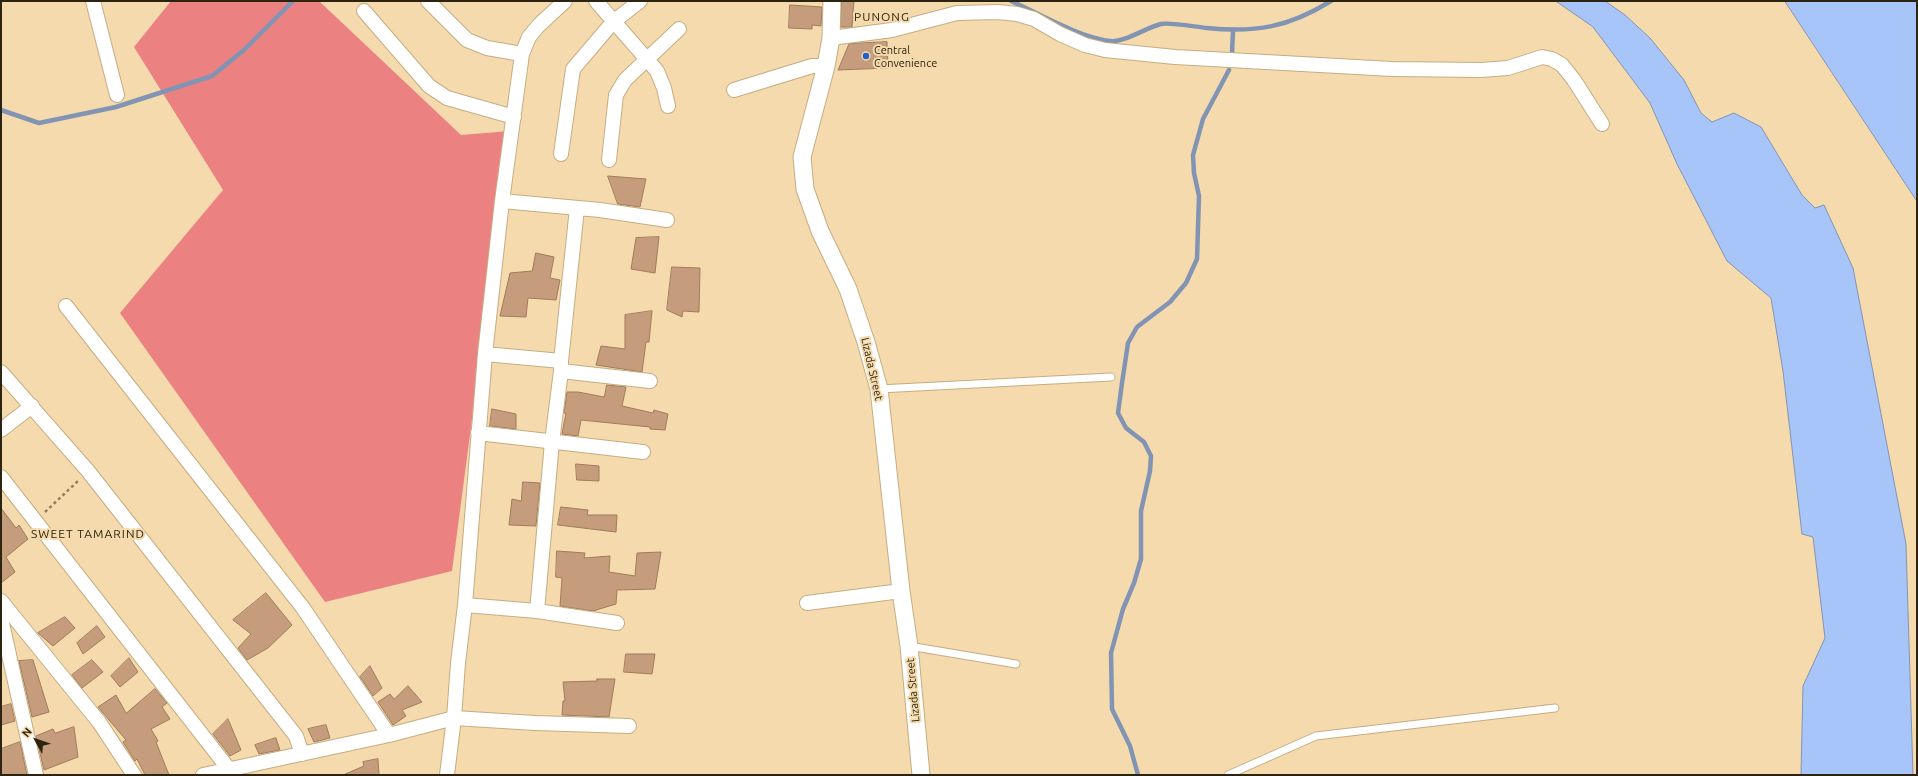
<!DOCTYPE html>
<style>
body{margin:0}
#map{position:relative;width:1918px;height:776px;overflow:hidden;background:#f4daac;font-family:Ubuntu,sans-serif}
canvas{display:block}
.frame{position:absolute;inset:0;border:2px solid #2d2311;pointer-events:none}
.north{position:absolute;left:16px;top:720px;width:40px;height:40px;-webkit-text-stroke:3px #f4daac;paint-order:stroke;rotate:310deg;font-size:11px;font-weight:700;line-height:16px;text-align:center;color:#2d2311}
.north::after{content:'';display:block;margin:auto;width:14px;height:18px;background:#2d2311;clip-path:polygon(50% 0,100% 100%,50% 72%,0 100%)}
</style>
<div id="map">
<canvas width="1918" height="776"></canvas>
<div class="frame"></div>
<div class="north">N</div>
</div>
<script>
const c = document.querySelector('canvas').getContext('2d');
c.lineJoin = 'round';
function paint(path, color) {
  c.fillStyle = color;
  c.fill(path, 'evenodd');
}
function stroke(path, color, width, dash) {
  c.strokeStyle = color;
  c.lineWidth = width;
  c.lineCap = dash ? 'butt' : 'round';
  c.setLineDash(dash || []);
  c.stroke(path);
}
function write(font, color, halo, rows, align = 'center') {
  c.font = font + ' Ubuntu,sans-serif';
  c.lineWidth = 4;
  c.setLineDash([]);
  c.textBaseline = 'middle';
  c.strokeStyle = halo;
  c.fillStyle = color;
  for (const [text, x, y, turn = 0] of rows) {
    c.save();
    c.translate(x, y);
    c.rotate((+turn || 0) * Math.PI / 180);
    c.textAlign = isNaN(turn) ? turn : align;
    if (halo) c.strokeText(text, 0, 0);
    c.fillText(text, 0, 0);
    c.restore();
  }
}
paint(new Path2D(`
 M171,1H319L461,135L510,131L452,571L325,602L120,313L223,190L134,47Z`), '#ec8181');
const water = new Path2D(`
 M1556,1H1605L1625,15L1650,38L1684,80L1701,113L1712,122L1734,113L1761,127L1802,195L1815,208L1824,205L1853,268L1906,544L1913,775H1801L1803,686L1825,638L1813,537L1802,534L1783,371L1771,298L1727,261L1677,164L1650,103L1593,27Z
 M1785,1H1917V201Z`);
paint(water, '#a7c5f8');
stroke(water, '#8294b3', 1);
stroke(new Path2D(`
 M1011,1C1040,14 1080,38 1110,41C1124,43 1147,27 1161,24C1170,22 1196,27 1207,28C1256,33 1289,27 1331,1
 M1232,53L1233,31
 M1,110L39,123L116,107L212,76L244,50L293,1
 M1138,775L1130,746L1112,709L1111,653L1123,609L1134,583L1141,559V511L1150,471L1151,456L1144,442L1126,428L1118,413L1122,383L1128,343L1137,327L1170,302L1186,283L1197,259L1199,196L1194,173L1193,155L1203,119L1229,70`), '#8294b3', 4.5);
const building = new Path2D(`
 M842,1H854L852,27H841Z
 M790,5L822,7L821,26L812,25V29L789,28Z
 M887,42L888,68L838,70L849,44Z
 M608,176L646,179L640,207L618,204Z
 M659,237L655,273L631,269L636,238Z
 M536,253L554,257L550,278L560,280L556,300L528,298L526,317L500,316L510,273L532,271Z
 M672,267L700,268L699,312L683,311L682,317L667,310Z
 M652,311L649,342H646L642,372L596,365L601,346L625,349V315Z
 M607,385L626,387L622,406L653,413L654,410L668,414L665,430L650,429V427L581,420L578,436L562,434L566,413H564L567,392H578L604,397Z
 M492,409L516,414V429L490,426Z
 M576,464L599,466V481L577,480Z
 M523,482L540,483L536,526L509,525L512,499L521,501Z
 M561,507L588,510L587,515H617L616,532L558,525Z
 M1,508L16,528L19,525L28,539L6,557L15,572L1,583Z
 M557,551L585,553L584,558L610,556L609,572L635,576L637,553L661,552L655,589L617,590L616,604L593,611L560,606L562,578L556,577Z
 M266,593L292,625L268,648L247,660L238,648L251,634L233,620Z
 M65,617L75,628L53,646L38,633Z
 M97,626L105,637L83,654L77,643Z
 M626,654H655L652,674L624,672Z
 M129,658L138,672L120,687L111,676Z
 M33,660L49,712L32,717L19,661Z
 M92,660L103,672L82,688L72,675Z
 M370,666L382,688L373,696L360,677Z
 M597,679H615L609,717L562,715L563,701H565L563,682L597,681Z
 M408,686L422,702L402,710L406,716L393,725L378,702L390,694L394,699Z
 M155,689L167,703L162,707L170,719L151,729L158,741L156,742L169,775H145L137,759L135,761L123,742L126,740L98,707L116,695L126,713Z
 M11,704L15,721L1,725V707Z
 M228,719L241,750L230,756L213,734Z
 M326,725L330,738L314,742L308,729Z
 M74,727L78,757L44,770L36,736L53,729L55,733Z
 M276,738L280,750L259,754L255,745Z
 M20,742L27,775H1V749Z
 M378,759L379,775H343L364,766L363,762Z`);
paint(building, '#c59d7c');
stroke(building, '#a17b5b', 1);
const service = new Path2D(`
 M879,389L1111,377
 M909,646L1016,664
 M1228,775L1316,736L1555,708`);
const minor = new Path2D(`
 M93,1L117,95
 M428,1L467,40L487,48L522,54
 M596,1L657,71L664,88L668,106
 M364,11L429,86L447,98L514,117
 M831,38L892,30L957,13L998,12L1017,14L1034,19L1060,34L1085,45L1105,50L1175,57L1392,69L1481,70L1508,68L1542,57L1552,59L1562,65L1574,80L1602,124
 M734,90L812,66H826
 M561,154L573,69L613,22L640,1
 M609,160L616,95L625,80L679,29
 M502,201L600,210L667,220
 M66,306L303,608L389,735
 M485,354L561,361
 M561,371L650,381
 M1,372L88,471L296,736L302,754
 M1,430L32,406
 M478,433L643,452
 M1,477L228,768
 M1,601L99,722L134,775
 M807,603L901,591
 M465,605L537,611L617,623
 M537,611L552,442L561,371V361L577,208
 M1,619L36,775
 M203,775L389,735L454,718L458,663L465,605L485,354L502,201L522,54L529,37L539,25L565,1
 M447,775L454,718L535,723L629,726`);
const tertiary = new Path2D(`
 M832,1L831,38L826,66L802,157L805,189L820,231L848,289L866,342L879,389L901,591L909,646L921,775`);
stroke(service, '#c6ad81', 9);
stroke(minor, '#c6ad81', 16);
stroke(tertiary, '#c6ad81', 19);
stroke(new Path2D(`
 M45,512L78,481`), '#917f5f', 2.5, [3, 3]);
stroke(service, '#fff', 7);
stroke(minor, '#fff', 14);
stroke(tertiary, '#fff', 17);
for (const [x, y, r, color] of [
 [866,56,4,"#2460cd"]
]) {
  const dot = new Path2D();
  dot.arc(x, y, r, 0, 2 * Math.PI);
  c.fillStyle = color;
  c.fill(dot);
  stroke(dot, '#f4daac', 1.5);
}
write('11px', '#2d2311', '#f4daac', [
 ["Central",874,50],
 ["Convenience",874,63]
], 'left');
write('11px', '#2d2311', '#f4daac', [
 ["Lizada Street",872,369,77],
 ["Lizada Street",913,690,-95]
]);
c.letterSpacing = '1px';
write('12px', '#2d2311', '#f4daac', [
 ["PUNONG",882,17],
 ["SWEET TAMARIND",88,534]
]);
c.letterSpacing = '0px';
</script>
